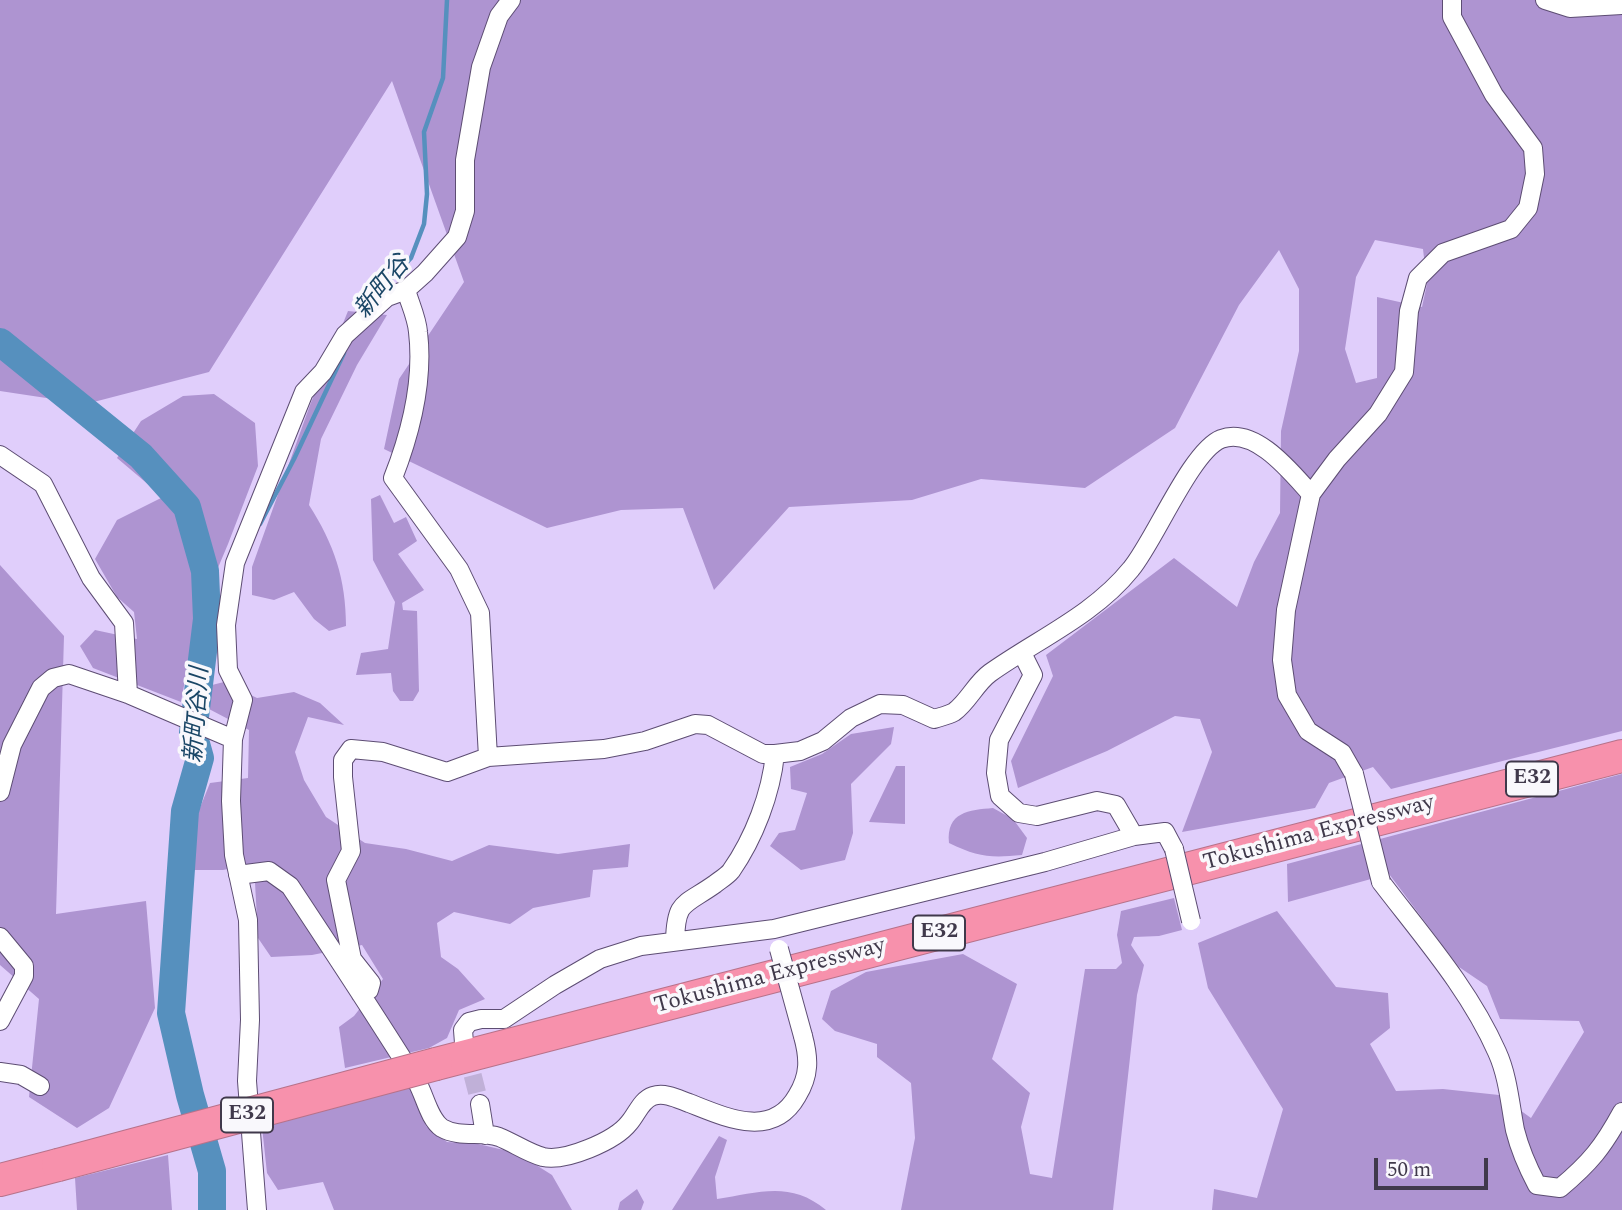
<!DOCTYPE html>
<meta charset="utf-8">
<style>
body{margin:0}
#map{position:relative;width:1622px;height:1210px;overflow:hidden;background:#e0cefb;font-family:Spectral,serif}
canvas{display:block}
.scale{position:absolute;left:1374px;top:1158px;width:114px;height:32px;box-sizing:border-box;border:4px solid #40394b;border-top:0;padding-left:9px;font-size:21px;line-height:24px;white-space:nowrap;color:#40394b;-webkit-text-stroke:5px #f9f8fc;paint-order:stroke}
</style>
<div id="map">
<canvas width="1622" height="1210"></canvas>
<div class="scale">50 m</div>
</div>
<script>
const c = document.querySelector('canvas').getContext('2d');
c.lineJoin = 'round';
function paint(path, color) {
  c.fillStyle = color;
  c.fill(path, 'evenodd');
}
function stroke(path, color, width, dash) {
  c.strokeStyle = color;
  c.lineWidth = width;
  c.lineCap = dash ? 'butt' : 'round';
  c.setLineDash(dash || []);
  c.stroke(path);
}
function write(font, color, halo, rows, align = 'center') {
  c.font = font + ' Spectral,"Noto Sans JP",serif';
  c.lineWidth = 7;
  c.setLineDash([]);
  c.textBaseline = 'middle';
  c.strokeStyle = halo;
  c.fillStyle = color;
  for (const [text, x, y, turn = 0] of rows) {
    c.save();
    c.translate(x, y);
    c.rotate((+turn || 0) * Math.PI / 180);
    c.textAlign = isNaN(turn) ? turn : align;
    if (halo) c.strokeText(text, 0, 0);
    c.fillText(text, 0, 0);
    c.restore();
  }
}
paint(new Path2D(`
 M0,0H1622V731L1391,789L1373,767L1329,783L1315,808L1182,832L1212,752L1200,719L1175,716L1107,751L1018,788L1011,761L1053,676L1046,655L1174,558L1237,607L1254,562L1280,513L1281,431L1299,351V289L1279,250L1239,305L1175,428L1085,488L981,479L912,500L789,507L714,590L683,508L621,510L547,528L384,449L399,379L464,282L392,81L209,372L86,404L0,391ZM1375,240L1423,249L1427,284L1422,307L1377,297V378L1356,383L1345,349L1356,277Z
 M348,311L387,315L357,365L321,439L309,505C334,544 346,579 346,626L329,631L314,619L294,592L274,600L252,595V567L310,405Z
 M214,394L255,423L258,466L228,544L196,620L181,702L93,668L80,646L95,630L137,639L134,612L117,597L95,559L117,520L163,497L117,458L141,421L183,396Z
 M380,495L394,523L406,517L417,541L398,554L424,590L402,603L403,610L417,611L419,691L413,701H400L393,691L391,673L356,675L361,653L388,649L395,602L373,560L371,499Z
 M0,565L64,636L56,914L146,901L155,1008L109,1108L77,1128L29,1097L39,999L0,965Z
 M224,682L257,698L294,692L320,703L344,725L308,717L295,752L304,780L326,817L365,843L406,849L452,861L489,845L558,854L630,844L628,867L593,870L590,897L533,908L510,924L454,912L437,923L441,957L458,969L485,999L459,1010L447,1038L429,1048L345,1068L339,1027L354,1016L383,979L362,945L312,955L271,957L258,938L254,864L223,870H194L193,825L210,783L248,778L249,730L209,709L206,694L208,686Z
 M894,727L891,744L851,784L853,833L845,860L801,870L770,846L779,833L795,830L807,793L791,789L790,767L822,754L851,734Z
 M896,766H905V824L869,822Z
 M1622,774V1210H1212L1214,1189L1257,1198L1283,1109L1208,988L1198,943L1277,911L1336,987L1388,993L1390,1028L1370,1044L1396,1091L1443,1089L1499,1095L1531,1118L1584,1032L1579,1021L1500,1019L1487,986L1459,967L1389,874L1288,902L1287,864Z
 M993,808L1013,819L1027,838L1022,855C990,858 978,857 949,843C946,812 969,810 993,808Z
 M1174,898L1182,930L1159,936L1134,937L1131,945L1144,965L1137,995L1113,1210H901L915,1138L911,1083L877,1057V1044L835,1031L822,1019L831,991L866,972L963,954L1017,984L992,1059L1030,1093L1021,1127L1030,1174L1052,1178L1085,969H1116L1122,963L1117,935L1121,911Z
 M412,1087L426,1126L447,1142L478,1144L517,1153L552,1175L572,1210H334L323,1182L278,1190L267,1173L262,1127Z
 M719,1136L727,1140L715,1177L717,1199C758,1193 790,1180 826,1210H672Z
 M168,1155L172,1210H77L75,1178Z
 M637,1189L644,1202L641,1210H618L620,1202Z`), '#ae94d1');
stroke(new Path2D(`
 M362,309L411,258L424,224L427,194L424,132L443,78L447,0
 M260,524L294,459L344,353
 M207,619L223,596`), '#5690be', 4.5);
stroke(new Path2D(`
 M0,342L141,456L187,507L205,571L207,619L193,733L200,758L185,811L171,1013L190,1095L212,1171V1210`), '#5690be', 28);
stroke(new Path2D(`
 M466,1049L480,1104`), '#c0b0d8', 18, [18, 9]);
const minor = new Path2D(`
 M1545,0L1570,8L1622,5
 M406,290C410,304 417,318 418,332C424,382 411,432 393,478L459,569L480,613L488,757
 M0,455L43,484L91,578L124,623L128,694
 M1022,653L1033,675L999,740L996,773L1000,796L1019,813L1037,816L1097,801L1116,805L1134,836
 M1354,774L1342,753L1308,731L1287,695L1282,660L1286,610L1311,494L1337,459L1378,414L1404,372L1409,311L1418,278L1443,253L1511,229L1528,208L1535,174L1533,148L1494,95L1452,17V0
 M0,792L12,745L41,688L53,678L69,674L128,694L233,739
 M238,875L269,871L290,886C333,951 376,1016 417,1082C425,1096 429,1119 442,1128C459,1138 482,1131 499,1137C514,1143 528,1153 543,1157C565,1162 615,1141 629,1123C637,1114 641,1100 653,1096C665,1092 678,1099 689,1103C725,1117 772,1140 797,1096C810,1075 809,1058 803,1036
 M1381,882C1423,937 1469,989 1497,1052C1508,1076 1510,1104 1515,1130C1520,1150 1528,1168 1537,1185L1560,1188C1590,1163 1603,1147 1622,1112
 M0,937L24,966V976L0,1021
 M675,941C676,900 684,906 715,884C720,880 727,876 731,871C754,838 771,794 775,754
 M360,993L369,990L371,983L352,959L336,880L351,851L343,777V760L351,749L383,752L447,772L488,757L604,749L645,741L695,724L708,725L763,754H775L800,751L823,741L851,718L880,704L903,705L934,719C940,717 949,715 954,712C968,702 976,683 990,673C1038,639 1094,615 1131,569C1154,542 1191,451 1221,439C1255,426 1291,472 1311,494
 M464,1043L463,1030L469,1022L481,1019H504L555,985L600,959L641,946L774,929L1045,862L1134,836L1165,832L1174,849
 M0,1072L21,1075L40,1086
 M480,1104L485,1135
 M257,1210L247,1081L250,1020L248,920L234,855L231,801L233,739L243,700L228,670L226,625L235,563L304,392L323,372L345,335L387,297L406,290L425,273L457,237L465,211V160L481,67L499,16L511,0`);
const motorway = new Path2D(`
 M436,1064L1622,756
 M0,1180L58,1165`);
stroke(minor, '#5d4d73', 20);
stroke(motorway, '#b7728a', 34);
stroke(minor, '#fff', 18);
stroke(motorway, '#f791ac', 32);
const minorBridge = new Path2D(`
 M1354,774L1381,882
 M1174,849L1191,921
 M779,949L803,1036`);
const motorwayBridge = new Path2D(`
 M58,1165L436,1064`);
stroke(minorBridge, '#5d4d73', 20, []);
stroke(motorwayBridge, '#b7728a', 34, []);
stroke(minorBridge, '#fff', 18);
stroke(motorwayBridge, '#f791ac', 32);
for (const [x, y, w] of [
 [1532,779,52],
 [939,933,52],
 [247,1115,52]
]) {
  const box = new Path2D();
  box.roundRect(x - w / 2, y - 17.5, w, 35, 5);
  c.fillStyle = '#f9f8fc';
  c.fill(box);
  stroke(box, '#40394b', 2);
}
write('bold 21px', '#40394b', null, [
 ["E32",1532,779],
 ["E32",939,933],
 ["E32",247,1115]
]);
write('23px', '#40394b', '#f9f8fc', [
 ["Tokushima Expressway",1319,834,-15],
 ["Tokushima Expressway",770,977,-15]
]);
write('italic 24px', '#1a4666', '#f9f8fc', [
 ["新町谷",384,288,-51],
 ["新町谷川",199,715,-86]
]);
</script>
